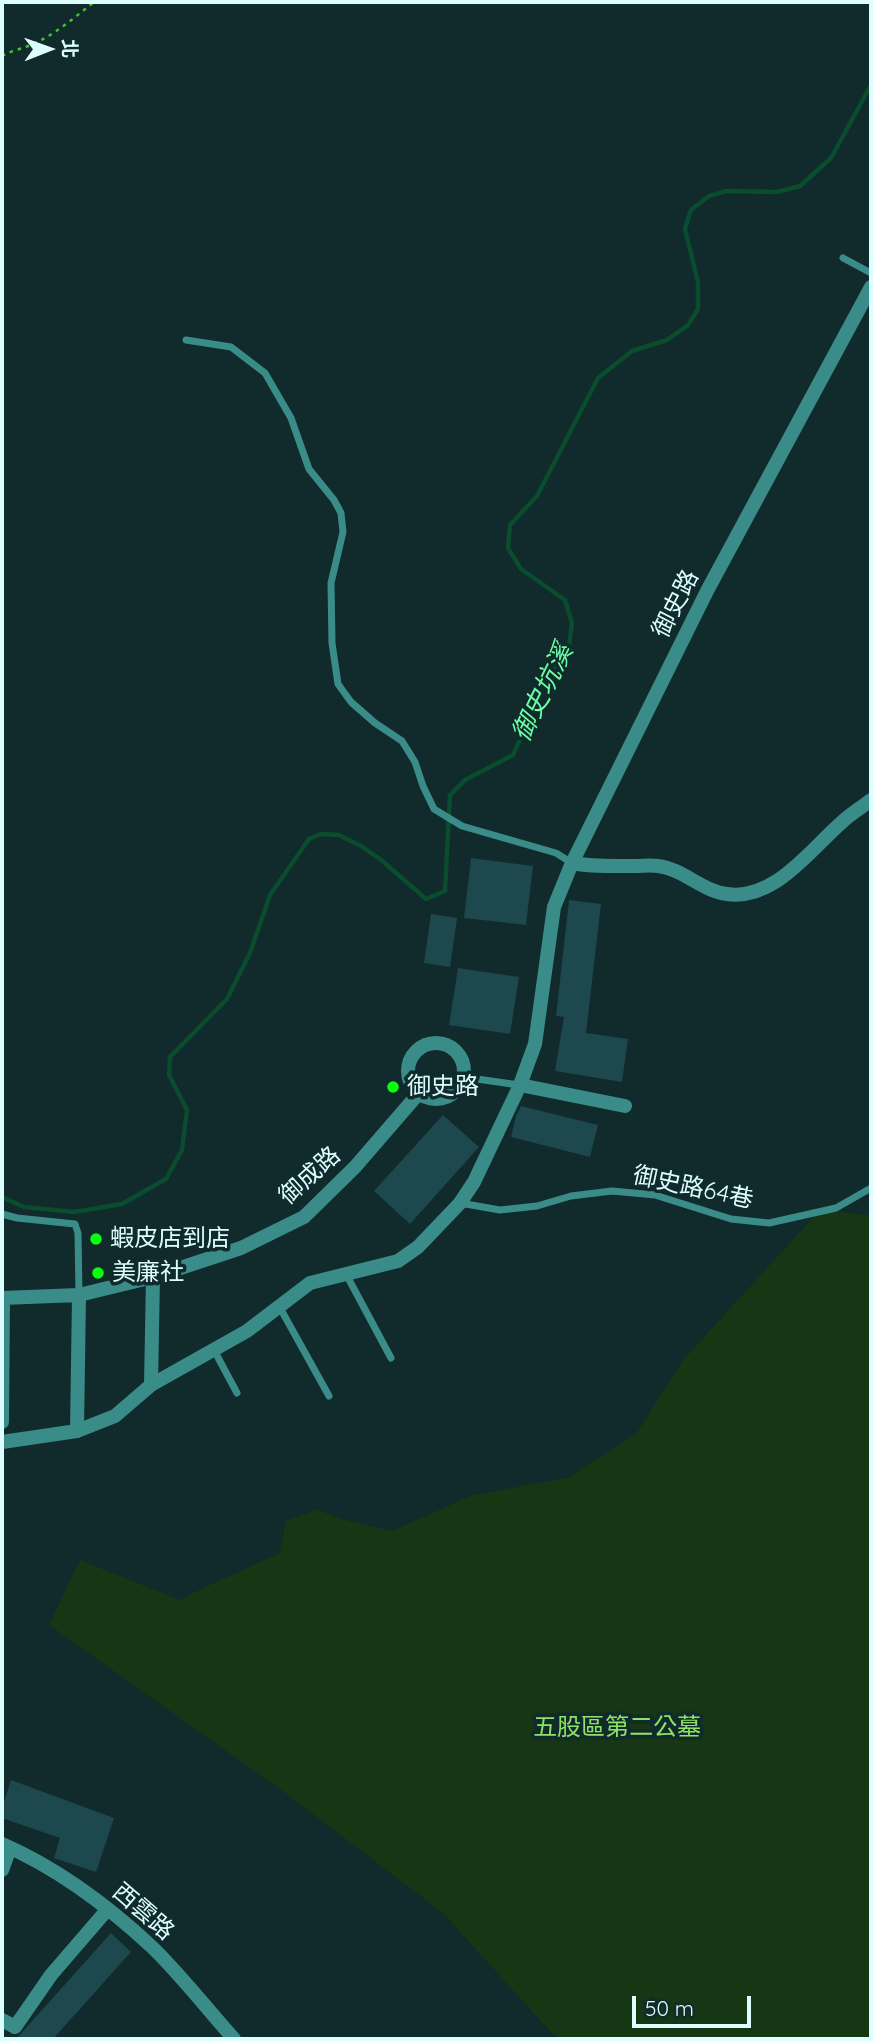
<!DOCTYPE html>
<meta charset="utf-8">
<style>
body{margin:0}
#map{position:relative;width:873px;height:2041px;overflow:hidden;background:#112a2c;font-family:Quicksand,"Noto Sans TC",sans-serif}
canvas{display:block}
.frame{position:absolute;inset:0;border:4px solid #dcfeff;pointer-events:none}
.north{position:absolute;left:14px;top:14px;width:70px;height:70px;-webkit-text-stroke:5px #112a2c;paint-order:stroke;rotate:89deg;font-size:19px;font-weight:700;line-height:28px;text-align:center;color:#dcfeff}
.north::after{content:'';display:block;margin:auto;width:24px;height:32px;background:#dcfeff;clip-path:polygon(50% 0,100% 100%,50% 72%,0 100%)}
.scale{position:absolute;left:632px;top:1996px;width:119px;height:32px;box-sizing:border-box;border:4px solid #dcfeff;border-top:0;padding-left:9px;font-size:21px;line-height:24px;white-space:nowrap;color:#dcfeff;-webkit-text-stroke:5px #112a2c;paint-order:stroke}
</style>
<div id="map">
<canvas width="873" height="2041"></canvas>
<div class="frame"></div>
<div class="north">北</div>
<div class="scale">50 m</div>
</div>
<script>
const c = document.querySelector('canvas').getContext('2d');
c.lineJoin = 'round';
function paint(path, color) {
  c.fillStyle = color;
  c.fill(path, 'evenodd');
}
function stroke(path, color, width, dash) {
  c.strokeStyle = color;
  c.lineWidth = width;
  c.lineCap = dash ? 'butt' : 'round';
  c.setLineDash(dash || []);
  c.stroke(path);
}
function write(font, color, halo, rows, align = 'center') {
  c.font = font + ' Quicksand,"Noto Sans TC",sans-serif';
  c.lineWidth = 7;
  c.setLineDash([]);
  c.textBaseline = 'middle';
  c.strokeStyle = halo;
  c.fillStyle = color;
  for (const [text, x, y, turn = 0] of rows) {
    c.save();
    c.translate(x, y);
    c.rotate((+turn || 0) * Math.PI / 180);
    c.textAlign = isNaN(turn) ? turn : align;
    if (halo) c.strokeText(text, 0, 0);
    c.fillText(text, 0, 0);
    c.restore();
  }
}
paint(new Path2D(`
 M820,1210L868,1215L871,1212V2039H557L443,1913L284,1792L49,1625L80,1560L180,1600L203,1588L280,1553L286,1521L317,1510L345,1520L392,1531L473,1495L567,1478L636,1434L683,1360Z`), '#173613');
stroke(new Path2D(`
 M2,1197L24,1207L74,1212L122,1204L166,1179L182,1150L187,1110L169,1075L170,1057L227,999L250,953L270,895L309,839L321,834L339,835L361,846L380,859L426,899L445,891L450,795L465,780L513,755L545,684L569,645L572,623L565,600L521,569L508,548L510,525L537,496L598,378L632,351L667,340L688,325L698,309V282L685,229L691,210L709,196L727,191L777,192L800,186L831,158L871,85`), '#094c2e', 4.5);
paint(new Path2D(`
 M471,858L533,866L526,925L464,918Z
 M569,900L601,904L586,1033L628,1039L622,1082L555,1071L564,1017L556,1016Z
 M431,914L457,918L450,967L424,963Z
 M458,968L519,977L510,1034L449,1025Z
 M521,1106L598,1125L590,1157L511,1137L516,1116Z
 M443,1115L479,1147L410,1224L374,1191Z
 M11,1780L114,1818L96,1872L54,1858L60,1838L2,1818V1808Z
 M111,1933L131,1952L53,2039H16Z`), '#1c484e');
stroke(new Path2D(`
 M2,56C12,50 23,49 33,44C56,34 75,17 94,2`), '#42c22d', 2.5, [3.5, 5]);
stroke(new Path2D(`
 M843,258L871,273
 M186,340L231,347L265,373L291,418L309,469L334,500L341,513L343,532L331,583L332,643L338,684L351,702L375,723L402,741L415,762L423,786L434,809L462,826L556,853L572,863
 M463,1077L519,1085
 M460,1203L500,1210L537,1206L571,1196L612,1191L655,1195L731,1219L769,1223L836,1208L871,1188
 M2,1214L17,1218L75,1224L78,1233L79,1295
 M346,1274L391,1358
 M279,1306L329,1396
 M214,1350L237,1393`), '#3a8c89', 7);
stroke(new Path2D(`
 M572,863C593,867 615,866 636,866C643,866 651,865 658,866C683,869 702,891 727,894C774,901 809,851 841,823C850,814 861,808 871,800
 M408 1071a28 28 0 1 1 56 0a28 28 0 1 1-56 0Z
 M520,1085L625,1106
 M2,1298L79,1295L153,1277L241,1248L304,1217L355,1167L419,1093
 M151,1385L153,1277
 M2,1422L3,1298
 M77,1431L79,1295
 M2,1844C57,1868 108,1906 152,1947C180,1974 208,2010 234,2039
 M2,1870L10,1848
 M2,2020L15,2027L51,1975L107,1910`), '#3a8c89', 14);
stroke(new Path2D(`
 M2,1442L77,1431L115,1416L151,1385L247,1331L310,1283L398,1261L418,1247L460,1203L474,1182L520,1085L535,1044L554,907L572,863L707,591L871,287`), '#3a8c89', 14);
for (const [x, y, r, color] of [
 [393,1087,7,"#08ff0c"],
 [96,1239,7,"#08ff0c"],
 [98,1273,7,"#08ff0c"]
]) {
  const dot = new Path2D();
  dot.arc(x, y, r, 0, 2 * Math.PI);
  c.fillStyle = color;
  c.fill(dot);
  stroke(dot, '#112a2c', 2.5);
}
write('24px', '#dcfeff', '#112a2c', [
 ["御史路",676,604,-63],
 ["御成路",310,1176,-42],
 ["御史路64巷",693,1188,12],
 ["西雲路",143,1912,41]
]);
write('24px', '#dcfeff', '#112a2c', [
 ["御史路",407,1087],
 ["蝦皮店到店",110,1239],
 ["美廉社",112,1273]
], 'left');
write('24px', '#8ee462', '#112a2c', [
 ["五股區第二公墓",617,1728]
]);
write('italic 26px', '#6affa3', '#112a2c', [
 ["御史坑溪",543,693,-64]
]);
</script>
